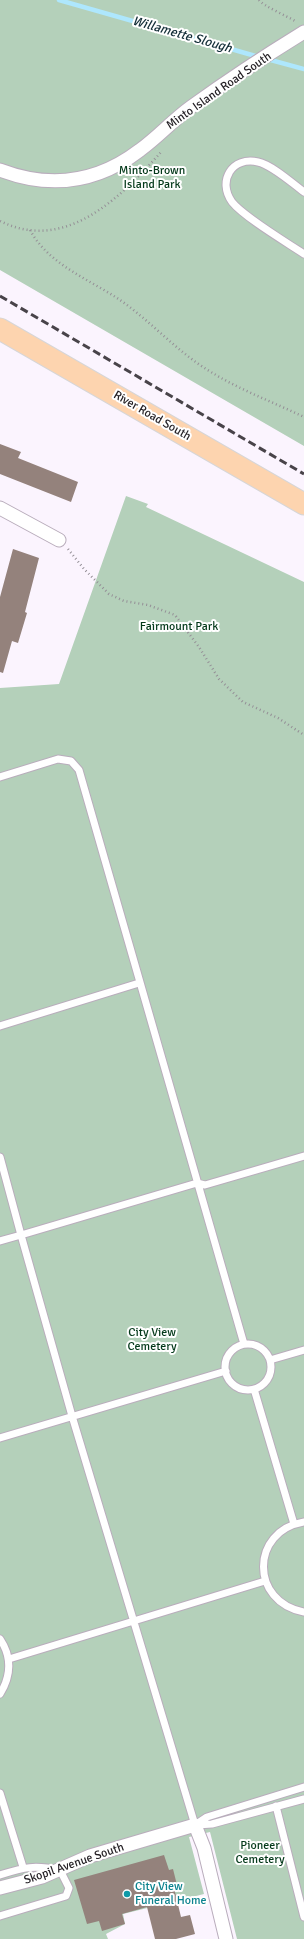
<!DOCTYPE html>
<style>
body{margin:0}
canvas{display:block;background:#fbf4fe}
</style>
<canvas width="304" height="1939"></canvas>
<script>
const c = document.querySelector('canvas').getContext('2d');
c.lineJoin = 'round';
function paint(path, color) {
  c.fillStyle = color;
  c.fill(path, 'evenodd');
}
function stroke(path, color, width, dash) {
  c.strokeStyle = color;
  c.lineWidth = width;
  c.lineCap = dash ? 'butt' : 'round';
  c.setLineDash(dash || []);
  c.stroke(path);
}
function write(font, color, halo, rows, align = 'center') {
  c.font = font + ' Signika,sans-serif';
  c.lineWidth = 4;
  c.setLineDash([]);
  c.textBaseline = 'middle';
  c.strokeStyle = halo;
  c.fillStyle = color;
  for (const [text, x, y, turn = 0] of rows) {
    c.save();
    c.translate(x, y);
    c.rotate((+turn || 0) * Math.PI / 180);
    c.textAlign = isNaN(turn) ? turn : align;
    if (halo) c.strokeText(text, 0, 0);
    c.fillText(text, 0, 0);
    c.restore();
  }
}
paint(new Path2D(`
 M0,0H304V446L0,270Z
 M126,496L148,504L146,507L304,582V1939H237L210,1832L189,1837L204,1894L123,1914L125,1924L106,1934L108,1939H0V688L59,684Z`), '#b4d0ba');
stroke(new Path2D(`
 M59,0L259,57
 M267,59L304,69`), '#aee7fd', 4.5);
paint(new Path2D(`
 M0,444L21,452L18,458L78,482L71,502L0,474Z
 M13,549L39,558L25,612L27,613L18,643L12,641L3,673L0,672V597Z
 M164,1855L169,1870L173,1869L177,1885L174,1888L181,1917L190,1915L195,1934L176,1939H155L147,1907L122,1914L125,1924L102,1931L99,1921L87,1924L74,1880Z`), '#94827c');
const lane = new Path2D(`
 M304,192C292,183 272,165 258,162C232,156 217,181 232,202C244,217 286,242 304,254
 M0,777L58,759L71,761L79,770L244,1344
 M0,1026L139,983
 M0,1157L21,1235L0,1241
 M225 1367a23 23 0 1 1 46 0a23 23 0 1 1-46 0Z
 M270,1360L304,1350
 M254,1389L294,1524
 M0,1438L226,1371
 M304,1522C250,1531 250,1602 304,1612
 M0,1639C12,1657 11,1676 0,1694
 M9,1659L265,1581
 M0,1793L23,1867
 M276,1806L304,1917
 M195,1825L72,1416L21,1235L197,1183L205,1185L304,1156
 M195,1825L207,1817L304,1787
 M197,1825L212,1824L304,1799
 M0,1875C25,1867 34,1865 60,1870L69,1888L66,1896L0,1916`);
const street = new Path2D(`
 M0,170C50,189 97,183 140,150C158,137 173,120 191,107C227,81 265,56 304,32
 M0,508L59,540
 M0,1888L42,1877L90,1856L195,1825L204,1848L226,1939`);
const primary = new Path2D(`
 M0,329L304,504`);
stroke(lane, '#b9adbc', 9);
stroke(street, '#b9adbc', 15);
stroke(primary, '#d7d6d7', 23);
stroke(new Path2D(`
 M259,0C263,6 287,16 295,21
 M0,221C66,254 122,196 162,151
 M30,230C49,265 89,279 120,300C152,322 177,352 211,372C240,390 273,402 304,417
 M68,549L84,569L109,594L124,601L148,605L175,615L199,647L219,679L243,702L278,718L304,735`), '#948f96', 2.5, [1, 3]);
stroke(lane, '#fff', 7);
stroke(street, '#fff', 13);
stroke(primary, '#fdd4af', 21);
stroke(new Path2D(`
 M0,296L304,474`), '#484349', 3, [8, 4]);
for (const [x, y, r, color] of [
 [127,1894,4,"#0f9aa8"]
]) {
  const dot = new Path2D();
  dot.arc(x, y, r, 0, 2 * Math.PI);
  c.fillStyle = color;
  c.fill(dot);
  stroke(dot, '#fff', 1.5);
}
write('12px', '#221e23', '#fff', [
 ["Minto Island Road South",219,91,-35],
 ["River Road South",152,416,30],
 ["Skopil Avenue South",74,1864,-19]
]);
write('12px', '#04391a', '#fff', [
 ["Minto-Brown",152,171],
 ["Island Park",152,185],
 ["Fairmount Park",179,627],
 ["City View",152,1333],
 ["Cemetery",152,1347],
 ["Pioneer",260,1846],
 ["Cemetery",260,1860]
]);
write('12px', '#0d838f', '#fff', [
 ["City View",135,1887],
 ["Funeral Home",135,1901]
], 'left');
write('italic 13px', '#132e38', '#fff', [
 ["Willamette Slough",182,35,16]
]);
</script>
